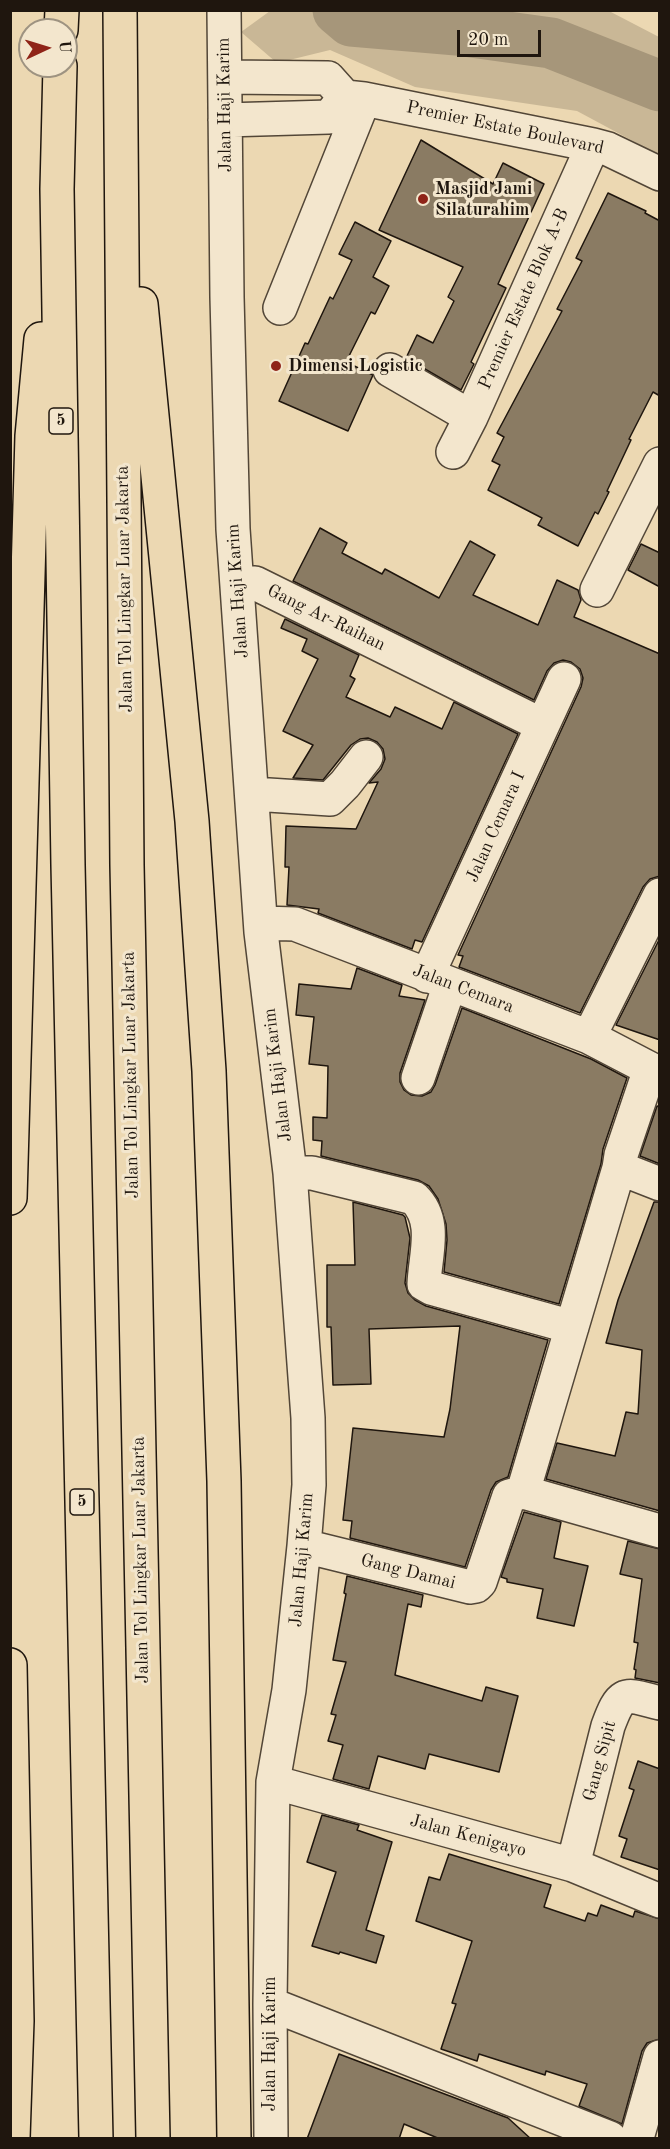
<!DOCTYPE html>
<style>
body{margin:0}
#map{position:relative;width:670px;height:2149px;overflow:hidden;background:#ecd8b2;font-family:"Old Standard TT",serif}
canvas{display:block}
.frame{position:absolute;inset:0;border:12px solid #1f160e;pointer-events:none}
.north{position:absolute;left:18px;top:18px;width:60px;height:60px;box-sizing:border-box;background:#f3e6cd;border:2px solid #9e9381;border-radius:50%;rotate:86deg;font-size:16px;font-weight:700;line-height:24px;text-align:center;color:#1f160e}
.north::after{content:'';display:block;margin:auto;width:21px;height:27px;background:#8f2418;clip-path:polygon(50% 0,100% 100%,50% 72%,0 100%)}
.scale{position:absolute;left:457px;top:30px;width:84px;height:27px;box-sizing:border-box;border:3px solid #1f160e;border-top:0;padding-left:8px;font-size:18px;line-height:21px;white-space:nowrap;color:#1f160e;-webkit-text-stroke:4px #f3e6cd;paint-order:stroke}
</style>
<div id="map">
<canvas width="670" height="2149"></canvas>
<div class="frame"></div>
<div class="north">U</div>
<div class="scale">20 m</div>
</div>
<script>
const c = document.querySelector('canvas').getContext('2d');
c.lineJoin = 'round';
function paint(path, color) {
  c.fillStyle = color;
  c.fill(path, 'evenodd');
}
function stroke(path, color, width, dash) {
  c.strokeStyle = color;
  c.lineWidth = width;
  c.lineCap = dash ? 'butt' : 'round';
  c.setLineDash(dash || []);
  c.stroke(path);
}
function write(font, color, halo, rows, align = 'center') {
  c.font = font + ' "Old Standard TT",serif';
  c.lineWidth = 6;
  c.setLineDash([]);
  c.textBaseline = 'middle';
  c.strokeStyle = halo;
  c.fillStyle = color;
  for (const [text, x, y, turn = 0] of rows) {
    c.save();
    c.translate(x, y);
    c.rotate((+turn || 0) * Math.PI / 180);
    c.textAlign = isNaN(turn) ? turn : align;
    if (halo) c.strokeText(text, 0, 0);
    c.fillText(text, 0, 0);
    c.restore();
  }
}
paint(new Path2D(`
 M270,11H609L659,37V155L577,111L415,87L330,50L277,63L241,32Z`), '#c9b796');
stroke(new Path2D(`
 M338,10L351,21L457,30L551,43L660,86`), '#a6967a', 51);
const building = new Path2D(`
 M421,140L493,184L503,163L544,184L498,284L506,288L471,362L474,364L461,390L406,358L417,335L433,343L454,301L448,297L463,267L379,230Z
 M608,193L646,211L645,213L660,221V396L653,392L629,439L631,440L607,491L609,492L598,514L595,512L578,546L538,525L542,518L488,490L500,465L492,461L504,437L497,433L562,311L557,309L582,261L576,258Z
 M355,222L391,241L373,277L389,286L375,314L371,312L346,362L373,375L348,431L279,401L305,343L308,344L330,297L333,299L352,260L339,254Z
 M320,528L347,543L342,553L382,574L385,569L439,598L470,541L495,555L473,595L538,625L557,580L578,590L581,600L574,617L660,654V876L650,879L643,887L580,1013L459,967L463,956L458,955L581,687L583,678L580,669L571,662L563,660L554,663L547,671L534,700L293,581Z
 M641,544L660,553V587L628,570Z
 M285,619L359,655L350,676L355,679L346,697L390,717L395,707L442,729L454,702L518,734L422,942L415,940L412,949L318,913L319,909L287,905L289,867H285L286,826L356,829L378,782L369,783L381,769L385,759L383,749L377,742L368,738L360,739L351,745L323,780L293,778L313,745L283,731L318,659L302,651L307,639L281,628Z
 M660,938V1040L616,1025Z
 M357,968L402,985L399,996L425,1000L400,1073V1082L404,1090L411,1095L422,1096L431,1092L435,1085L462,1008L591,1059L627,1078L603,1149L601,1164L559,1304L444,1272L447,1240L446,1224L438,1199L429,1186L418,1180L321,1156L322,1141L313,1140V1117L327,1118L328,1066L309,1064L314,1017L296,1015L299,984L351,989Z
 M657,1106L660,1107V1164L640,1156Z
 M353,1202L403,1215L405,1217L410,1238L405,1283L408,1293L415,1300L426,1306L548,1340L508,1477L496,1482L491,1490L465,1567L350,1538L352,1521L343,1520L353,1428L444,1437L450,1409L460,1326L369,1329L371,1384L333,1385L331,1327H327V1265H355Z
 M654,1202H660V1511L546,1479L557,1443L615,1456L626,1412L638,1414L642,1350L606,1343L618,1300Z
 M524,1512L561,1522L554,1558L588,1566L574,1626L537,1618L543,1589L507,1582V1579L501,1577Z
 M628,1541L660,1549V1683L635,1678L636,1670L634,1669L638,1643L634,1642L642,1579L620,1574Z
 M347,1576L423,1595L421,1607L408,1604L395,1675L482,1701L486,1687L518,1696L499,1772L429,1754L425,1769L378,1756L369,1789L333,1779L343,1745L328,1741L336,1715L331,1714L346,1662L333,1660L346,1594L344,1593Z
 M638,1761L660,1769V1870L621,1857L627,1839L619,1836L634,1790L629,1788Z
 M322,1815L359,1825L357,1830L392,1842L366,1930L384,1936L376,1963L340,1952L339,1954L312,1946L336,1872L307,1862Z
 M449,1854L551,1885L544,1907L585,1921L588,1913L597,1916L601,1905L633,1917L635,1911L660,1919V2039L647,2043L642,2051L622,2124L579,2106L587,2084L546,2071L545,2075L479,2054L477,2061L441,2049L456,2004L452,2003L472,1941L416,1921L429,1877L440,1880Z
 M339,2054L508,2118L531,2139H440L404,2124L399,2139H307Z`);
paint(building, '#8a7b63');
stroke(building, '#1f160e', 1.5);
const minor = new Path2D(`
 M224,10L227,297L233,529L261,932L290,1173L308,1418L309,1485L304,1546L289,1690L273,1782L270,2004L271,2138
 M225,77L328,78L345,97
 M345,97L364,99L593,145L608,149L660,174
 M225,120L329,117L345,97
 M280,308L364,99
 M390,370L471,417
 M453,452L471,417L593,145
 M237,583H255L542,725
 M597,590L660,464
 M253,794L330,799L345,784L366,757
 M261,923L295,924L589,1037L660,1074
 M427,976L564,679
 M589,1037L660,895
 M418,1078L450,984
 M619,1168L660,1184
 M290,1173H312L414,1198C438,1221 425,1255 424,1284L431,1288L572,1327
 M523,1492L619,1168L621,1155L650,1069
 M304,1546L470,1587L476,1586L480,1582L509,1496L523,1492L660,1531
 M273,1782L573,1865L660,1901
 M573,1865L608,1726C622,1689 624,1694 660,1703
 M270,2004L610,2138
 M637,2138L660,2057`);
const highway = new Path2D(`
 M120,10L127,865L153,2138
 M61,30L62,10
 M60,66L57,189L68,865L96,2138
 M141,304L192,821L209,1071L224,1481L234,2138
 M10,1198L32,436L41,339
 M10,1665L17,2021L13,2138`);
stroke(minor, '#524637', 36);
stroke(highway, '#1f160e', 36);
stroke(minor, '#f3e6cd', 33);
stroke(highway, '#ecd8b2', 33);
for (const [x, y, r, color] of [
 [423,199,6,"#8f2418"],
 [276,366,6,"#8f2418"]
]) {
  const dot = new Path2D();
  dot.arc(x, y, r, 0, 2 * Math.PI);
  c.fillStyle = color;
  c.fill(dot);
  stroke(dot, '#f3e6cd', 2);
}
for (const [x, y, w] of [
 [61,421,24],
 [82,1502,24]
]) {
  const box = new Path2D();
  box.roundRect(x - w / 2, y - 13, w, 26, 4.5);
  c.fillStyle = '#f3e6cd';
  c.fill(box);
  stroke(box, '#1f160e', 1.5);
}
write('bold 16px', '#1f160e', null, [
 ["5",61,421],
 ["5",82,1502]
]);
write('18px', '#1f160e', '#f3e6cd', [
 ["Jalan Haji Karim",225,105,-91],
 ["Premier Estate Boulevard",505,128,12],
 ["Premier Estate Blok A-B",524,299,-66],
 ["Jalan Tol Lingkar Luar Jakarta",125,589,-91],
 ["Jalan Haji Karim",238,591,-94],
 ["Gang Ar-Raihan",326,618,26],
 ["Jalan Cemara I",496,827,-66],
 ["Jalan Cemara",463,989,21],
 ["Jalan Tol Lingkar Luar Jakarta",131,1075,-91],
 ["Jalan Haji Karim",278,1075,-97],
 ["Jalan Tol Lingkar Luar Jakarta",141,1560,-91],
 ["Jalan Haji Karim",302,1560,-85],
 ["Gang Damai",408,1572,14],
 ["Gang Sipit",600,1761,-75],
 ["Jalan Kenigayo",468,1836,15],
 ["Jalan Haji Karim",270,2044,-90]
]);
write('bold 18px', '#1f160e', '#f3e6cd', [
 ["Masjid Jami",435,189],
 ["Silaturahim",435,210],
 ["Dimensi Logistic",288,366]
], 'left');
</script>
